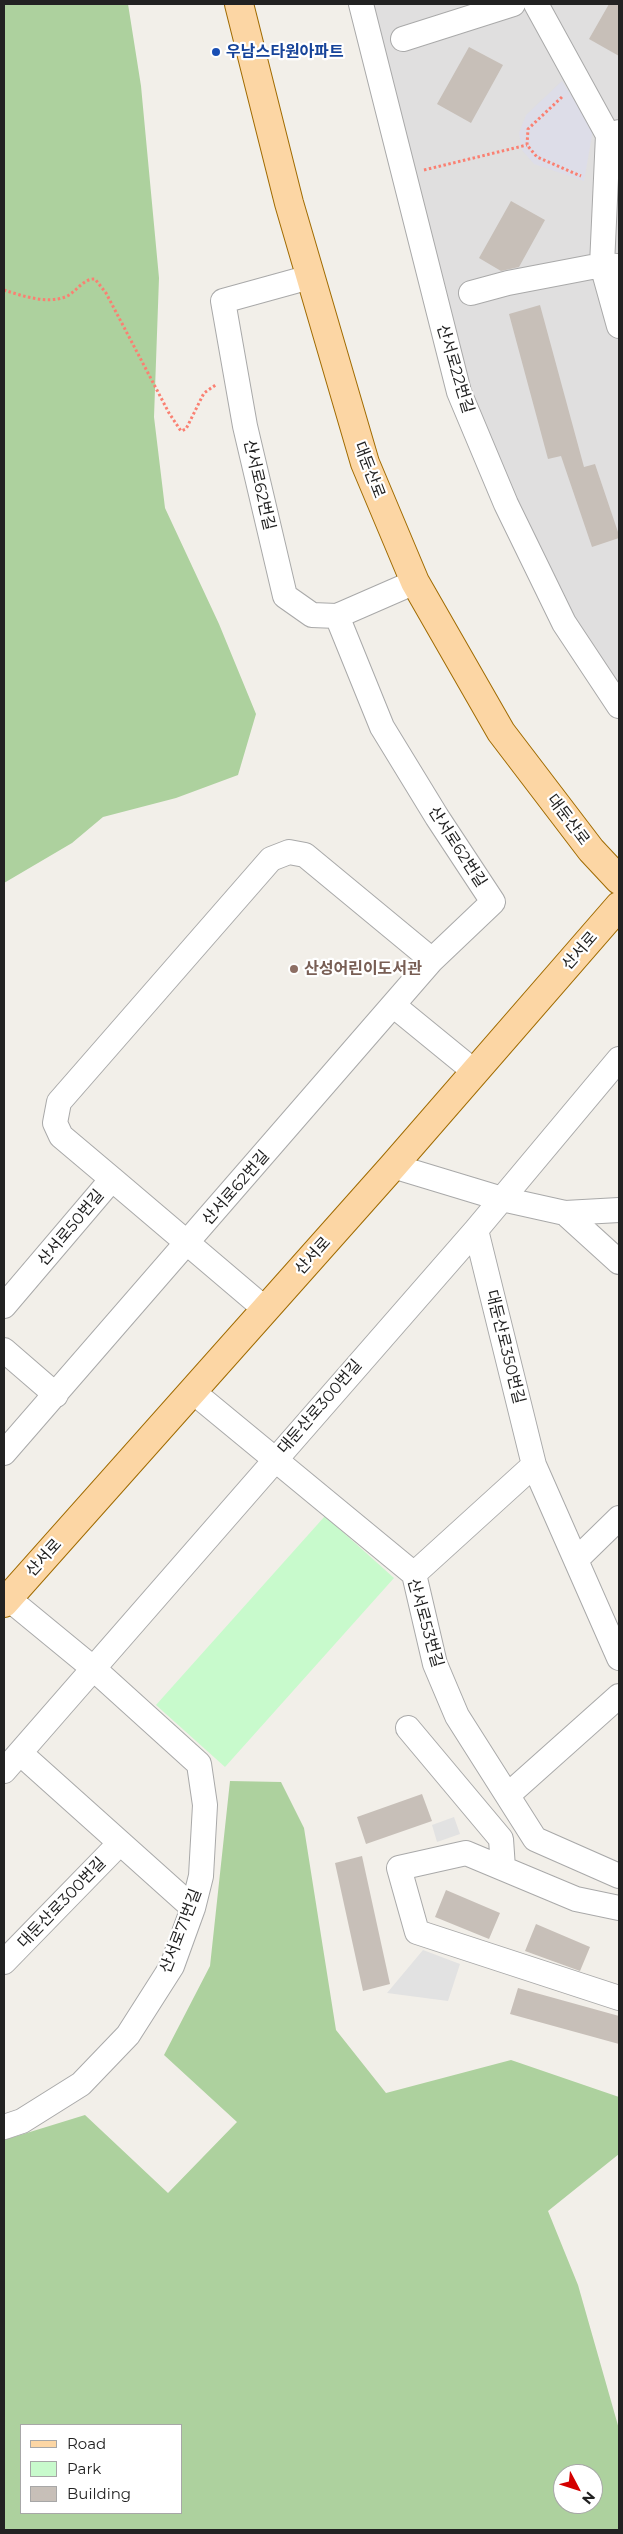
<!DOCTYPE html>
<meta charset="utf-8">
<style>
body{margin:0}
#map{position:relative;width:623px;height:2534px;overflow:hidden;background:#f2efe9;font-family:Montserrat,sans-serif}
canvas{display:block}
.frame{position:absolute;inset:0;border:5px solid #222;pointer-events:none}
.legend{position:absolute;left:20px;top:2424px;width:162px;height:90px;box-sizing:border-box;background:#fff;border:1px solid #a7a7a7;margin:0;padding:6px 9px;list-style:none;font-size:15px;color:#222}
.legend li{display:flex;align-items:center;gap:10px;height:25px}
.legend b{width:25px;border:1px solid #a7a7a7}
.north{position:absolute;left:553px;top:2464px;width:50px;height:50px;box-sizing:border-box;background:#fff;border:1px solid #a7a7a7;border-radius:50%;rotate:130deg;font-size:14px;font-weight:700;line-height:20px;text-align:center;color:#222}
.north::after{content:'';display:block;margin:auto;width:18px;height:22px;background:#d40000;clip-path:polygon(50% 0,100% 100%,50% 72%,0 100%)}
</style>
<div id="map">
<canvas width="623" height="2534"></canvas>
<div class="frame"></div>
<ul class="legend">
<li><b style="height:6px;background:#fcd6a4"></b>Road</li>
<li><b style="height:14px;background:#c8facc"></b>Park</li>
<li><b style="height:14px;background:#c7bfb8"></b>Building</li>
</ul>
<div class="north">N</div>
</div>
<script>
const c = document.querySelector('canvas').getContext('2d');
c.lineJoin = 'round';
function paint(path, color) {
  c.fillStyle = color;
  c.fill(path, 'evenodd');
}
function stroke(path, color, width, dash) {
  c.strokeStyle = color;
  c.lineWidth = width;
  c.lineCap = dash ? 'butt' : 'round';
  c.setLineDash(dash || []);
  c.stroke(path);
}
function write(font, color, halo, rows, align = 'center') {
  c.font = font + ' Montserrat,"Noto Sans KR",sans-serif';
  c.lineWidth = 4.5;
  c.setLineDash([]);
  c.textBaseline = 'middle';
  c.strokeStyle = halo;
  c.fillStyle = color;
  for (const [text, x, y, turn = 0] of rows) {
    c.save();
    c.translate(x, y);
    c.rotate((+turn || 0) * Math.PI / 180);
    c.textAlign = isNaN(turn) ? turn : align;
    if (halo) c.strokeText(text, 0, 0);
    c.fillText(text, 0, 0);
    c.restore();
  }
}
paint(new Path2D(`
 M368,4H619V689L571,620L470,404Z`), '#e0dfdf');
paint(new Path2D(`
 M4,4H128L141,86L159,278L154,417L165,508L219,624L256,714L238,775L176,798L103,817L72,843L4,883Z
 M230,1781L281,1782L304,1828L336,2030L386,2093L511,2060L619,2097V2154L548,2211L578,2285L619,2429V2530H4V2140L85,2115L168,2193L237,2122L164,2055L210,1966ZM21,2425H181V2513H21ZM563,2474H593V2504H563Z`), '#add19e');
paint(new Path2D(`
 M325,1516L394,1578L225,1767L156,1705Z`), '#c8facc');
paint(new Path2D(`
 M454,1817L460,1834L437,1842L432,1825Z
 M423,1950L460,1964L448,2001L387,1993Z`), '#e2e2e2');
paint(new Path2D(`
 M562,81L593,130L584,181L534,164L522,150L519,133L526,115Z`), '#dddde8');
paint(new Path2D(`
 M609,4H619V56L589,39Z
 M469,47L503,65L471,123L437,104Z
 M511,201L545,220L519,267L501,271L479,258Z
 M540,305L584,467L595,464L619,535V538L592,547L561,456L548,459L509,314Z
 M422,1794L432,1821L366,1844L357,1817Z
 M362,1856L390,1984L363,1991L335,1863Z
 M446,1890L500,1913L489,1939L435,1917Z
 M536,1924L590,1947L580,1971L525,1951Z
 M518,1988L619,2016V2044L510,2014Z`), '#c7bfb8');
const minor = new Path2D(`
 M361,4L459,392L506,504L564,623L619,706
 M536,4L608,135
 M403,39L513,4
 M619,132L608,135L602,265L619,326
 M310,277L223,301L245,426L285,596L312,615L337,616L415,582
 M471,293L508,283L602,265L618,266
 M393,1005L475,1072
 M393,1166L502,1199L565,1213L619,1210
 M112,1179L61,1136L55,1123L59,1102L271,859L289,852L305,855L432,960
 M565,1213L619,1262
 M476,1230L534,1465L619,1658
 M4,1306L112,1179L265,1309
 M4,1350L56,1395
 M192,1391L414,1574L435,1664L457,1716L535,1839L619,1876
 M4,1453L432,960L493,902L437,817L382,727L337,616
 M577,1559L619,1518
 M414,1574L534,1465
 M4,1595L94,1669L199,1764L205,1805L201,1876L193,1908L172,1966L128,2035L81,2084L22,2121L4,2127
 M408,1728L501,1839L503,1868
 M20,1753L193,1908
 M4,1771L476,1230L619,1059
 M508,1795L619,1696
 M619,1908L576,1899L466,1853L399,1868L417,1932L619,1998
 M4,1962L120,1843`);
const major = new Path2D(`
 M239,4L289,203L365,463L415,582L501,732L591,850L619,880
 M4,1603L393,1166L619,906`);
stroke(minor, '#a9a9a9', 26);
stroke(major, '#a06b00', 30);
stroke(new Path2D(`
 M562,97L528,129L527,145L537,157L581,176
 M424,170L527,145
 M4,290C22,296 47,304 65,297C76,293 83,278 95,279L106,293L169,413L181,431L186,429L204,393L217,384`), '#fa8072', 3, [2.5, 2.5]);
stroke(minor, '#fff', 24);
stroke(major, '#fcd6a4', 28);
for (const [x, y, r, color] of [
 [216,52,5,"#1a4fb4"],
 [294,969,5,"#8d6e63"]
]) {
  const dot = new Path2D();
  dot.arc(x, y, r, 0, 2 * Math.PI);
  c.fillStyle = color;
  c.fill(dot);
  stroke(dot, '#fff', 2);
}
write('bold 16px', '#164399', '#fff', [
 ["우남스타원아파트",226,52]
], 'left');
write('16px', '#222', '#fff', [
 ["산서로22번길",455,369,73],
 ["대둔산로",369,470,69],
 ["산서로62번길",259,485,77],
 ["대둔산로",568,820,53],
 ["산서로62번길",457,847,57],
 ["산서로",580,951,-49],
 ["산서로62번길",236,1188,-49],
 ["산서로50번길",71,1228,-50],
 ["산서로",313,1256,-48],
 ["대둔산로350번길",505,1347,76],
 ["대둔산로300번길",320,1407,-49],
 ["산서로",44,1558,-48],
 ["산서로53번길",425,1623,74],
 ["대둔산로300번길",62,1903,-46],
 ["산서로71번길",181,1931,-69]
]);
write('bold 16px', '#785e54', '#fff', [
 ["산성어린이도서관",304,969]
], 'left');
</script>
